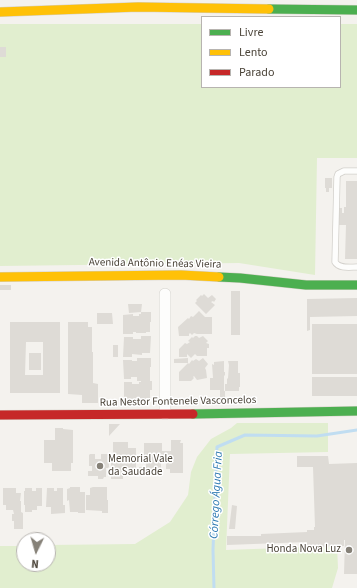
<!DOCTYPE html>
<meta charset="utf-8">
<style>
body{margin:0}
#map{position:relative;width:357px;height:588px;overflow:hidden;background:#f4f2ee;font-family:"Source Sans 3",sans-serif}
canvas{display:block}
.legend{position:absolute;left:201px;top:16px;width:140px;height:72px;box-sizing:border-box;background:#fff;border:1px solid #b7b4b0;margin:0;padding:5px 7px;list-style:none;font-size:12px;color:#4b4439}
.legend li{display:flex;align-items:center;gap:8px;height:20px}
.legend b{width:20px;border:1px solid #b7b4b0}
.north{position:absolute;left:16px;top:532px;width:40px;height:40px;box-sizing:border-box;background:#fff;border:1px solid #b7b4b0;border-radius:50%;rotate:185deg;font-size:11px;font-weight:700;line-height:16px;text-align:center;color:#4b4439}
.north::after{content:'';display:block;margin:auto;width:14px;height:18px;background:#868178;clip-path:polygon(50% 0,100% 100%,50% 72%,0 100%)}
</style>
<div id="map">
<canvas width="357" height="588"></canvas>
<ul class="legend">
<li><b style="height:5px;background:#4caf50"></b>Livre</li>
<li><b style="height:5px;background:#ffc107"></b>Lento</li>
<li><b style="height:5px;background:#c62828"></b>Parado</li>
</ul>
<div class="north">N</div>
</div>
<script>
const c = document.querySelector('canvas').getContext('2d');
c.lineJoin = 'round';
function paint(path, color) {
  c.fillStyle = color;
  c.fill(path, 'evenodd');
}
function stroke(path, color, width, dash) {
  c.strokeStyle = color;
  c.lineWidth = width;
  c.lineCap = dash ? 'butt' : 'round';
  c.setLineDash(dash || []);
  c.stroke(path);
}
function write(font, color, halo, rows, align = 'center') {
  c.font = font + ' "Source Sans 3",sans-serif';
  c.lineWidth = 3;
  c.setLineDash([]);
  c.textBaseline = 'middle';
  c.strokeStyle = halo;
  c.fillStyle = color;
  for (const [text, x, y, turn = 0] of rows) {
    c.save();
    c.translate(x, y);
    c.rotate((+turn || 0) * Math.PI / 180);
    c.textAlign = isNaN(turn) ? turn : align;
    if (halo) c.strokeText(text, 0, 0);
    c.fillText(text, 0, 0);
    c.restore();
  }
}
paint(new Path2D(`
 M0,24H202V87H340V24H357V158H317L315,275L239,263L0,266Z
 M237,423H328V452L230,454L226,550L337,546L338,568L332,588H0V546H24V564H48V545L135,544L170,522L188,495L191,472L197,457L211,439L231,428Z`), '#e1eecf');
stroke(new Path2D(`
 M214,588L213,550L217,447L245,435L317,436L357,430`), '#c0ddf1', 3);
paint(new Path2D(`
 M0,47H6V57H0Z
 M325,178H332V188H329V192H326V188H325Z
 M346,181H357V259H345L346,225H338V208H342V213H344V207H346Z
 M0,285H11V290H0Z
 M231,291H240V335H231Z
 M204,294L208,298L212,295L216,299L214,302L213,301L211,302L215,305L206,314L195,303L197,301L196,300L201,295L202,296Z
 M357,298V316L310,317V330L307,331V299Z
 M128,304H142L141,312L129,313Z
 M199,311L205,317H212V334H197L194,333L192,335L190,333L189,334V336H179L178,327L188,318L189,319L191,316L193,317Z
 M141,312H151V322H150V332H146V333H136V332H133V334H123V315L133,314V316H139V314H141Z
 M97,313H112L113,324H97Z
 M10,322H60V393H10ZM26,342H43V375H25Z
 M68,322H88V327H92V352H93V383L98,384V403H82V395L68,394Z
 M312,324H357V374H312Z
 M141,336H151L150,353H142V355L132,354V357H123L124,337H133V339H141Z
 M195,336H197L199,338L203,336L208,341L206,343L209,344V348H207V356H197L195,354L191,358L187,354V357H179V349L185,343L187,344L190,342L188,341L192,337L193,338Z
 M113,345H118V357H113Z
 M29,353H41V370H29Z
 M137,358H151V367H150V381H152V390H150V398H146V400L136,401V399H133V402H124V382H132V384H139V382H141V381H137V377H131V379H124L123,360H132V361H137Z
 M188,358V363H174V359Z
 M203,358L208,364L205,368L206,370L207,378L197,380L194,376L193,377L194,378L191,381H179V372L188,363L189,364L192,360L193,361L196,359L199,361Z
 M224,361V372H225V376L224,375V391H225V384H227V379L228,378L229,365L228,361H238V373H240V387H239V391H225V403H220V390H210V378H213L212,364L214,365V362Z
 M312,377H357V396H312Z
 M109,424H120L109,436Z
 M55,428H63V429L73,430V463H71V471H52V463H44V440H55Z
 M171,440H181L180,443H183V473H170V469H166V462H161V476H139V467H146V457H144V443H162V451H171Z
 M113,442H128V448H136V473H123V479H111V461H123V459H121L120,458H113Z
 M90,454H95V459H101V454H109V467L108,468H106V477H104L103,479H98V476H88V471H92V466H89V455Z
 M297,456H328L329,464L357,463V574H344L345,540H344V546L307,548V542L227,545V536H261V534L307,532V530H314V527H315L313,467H297Z
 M70,487H80V492H85V513H78V512H70L69,500L67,501V489L70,488Z
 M93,487H107V500H108V513H102V511L86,510V495H90V488Z
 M3,488H16V493H21L20,501H21V512L23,513V529H14V521H12V514H14L13,510H6V505H3Z
 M25,488H32V491H36V488H42V506H37V510H32V512H25V505H24V491H25Z
 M47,488H54V491H57V488H63V505H65V513L51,514V507H46Z
 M232,505L237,506L235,529H229Z`), '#dedbd6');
const lane = new Path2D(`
 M357,171H344L338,174L337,177L335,262C339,269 350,267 357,267`);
const street = new Path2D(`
 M165,414V294`);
const fast = new Path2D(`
 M269,9L357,10
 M219,277L240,278L306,285H357
 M193,414L357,411`);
const slow = new Path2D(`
 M0,12L138,7L269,9
 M0,277L181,275L219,277`);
const jam = new Path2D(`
 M0,415L193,414`);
stroke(lane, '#d2d0cb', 7);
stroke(street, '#d2d0cb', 12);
stroke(fast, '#d3cfc5', 10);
stroke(slow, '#d3cfc5', 10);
stroke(jam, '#d3cfc5', 10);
stroke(lane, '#fdfdfc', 5.5);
stroke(street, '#fdfdfc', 11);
stroke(fast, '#4caf50', 9);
stroke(slow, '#ffc107', 9);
stroke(jam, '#c62828', 9);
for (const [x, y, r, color] of [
 [100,466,4,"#868178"],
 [349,550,4,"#868178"]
]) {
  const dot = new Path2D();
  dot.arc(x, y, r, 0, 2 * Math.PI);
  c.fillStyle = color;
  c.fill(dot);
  stroke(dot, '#fff', 1.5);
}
write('11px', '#4b4439', '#fff', [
 ["Avenida Antônio Enéas Vieira",155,264,1],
 ["Rua Nestor Fontenele Vasconcelos",178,402,-1]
]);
write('11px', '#4b4439', '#fff', [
 ["Memorial Vale",108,460],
 ["da Saudade",108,473],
 ["Honda Nova Luz",341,550,"right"]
], 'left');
write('italic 12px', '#2e7ab2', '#fff', [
 ["Córrego Água Fria",217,495,-87]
]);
</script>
